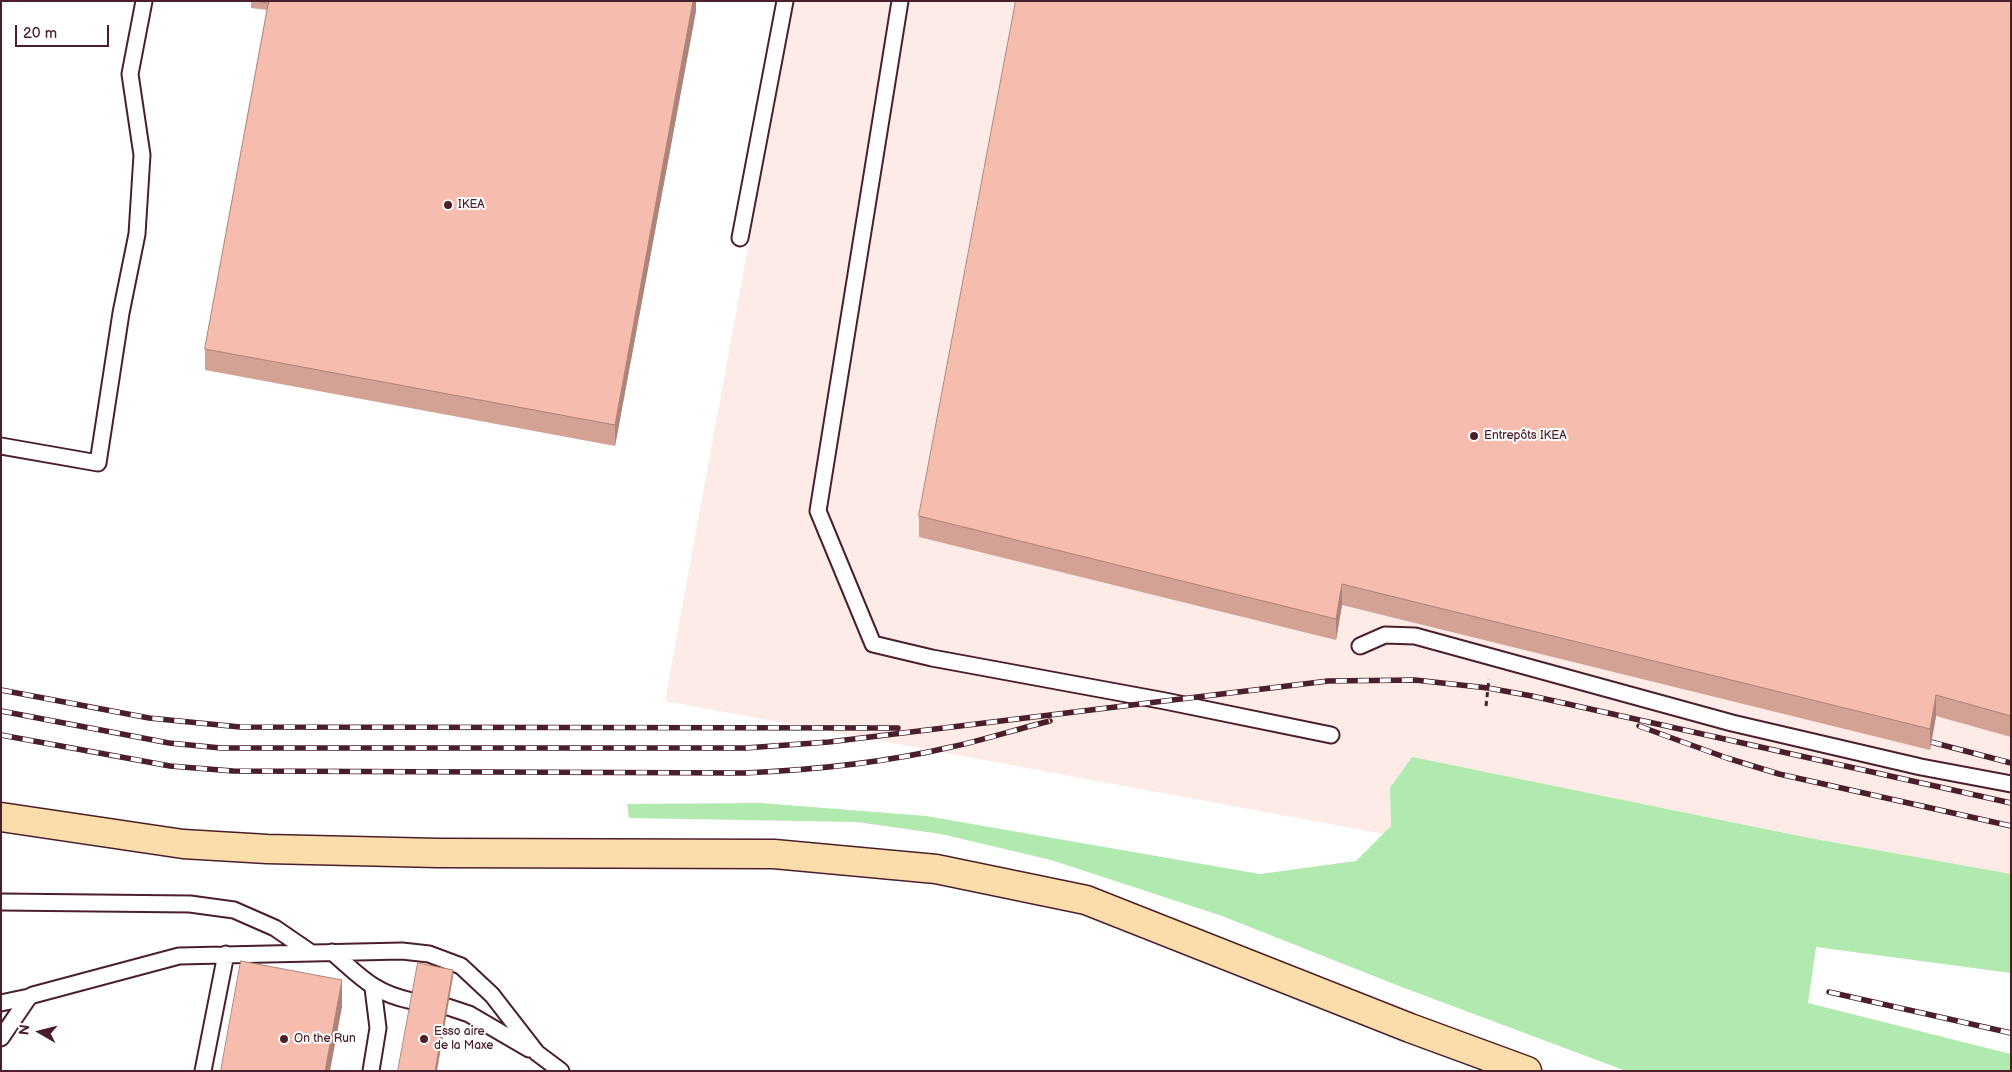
<!DOCTYPE html>
<meta charset="utf-8">
<style>
body{margin:0}
#map{position:relative;width:2012px;height:1072px;overflow:hidden;background:#fff;font-family:"Balsamiq Sans",sans-serif}
canvas{display:block}
.frame{position:absolute;inset:0;border:2px solid #4a1f2b;pointer-events:none}
.north{position:absolute;left:15px;top:1007px;width:50px;height:50px;-webkit-text-stroke:4px #fff;paint-order:stroke;rotate:278deg;font-size:14px;font-weight:700;line-height:20px;text-align:center;color:#4a1f2b}
.north::after{content:'';display:block;margin:auto;width:18px;height:22px;background:#4a1f2b;clip-path:polygon(50% 0,100% 100%,50% 72%,0 100%)}
.scale{position:absolute;left:15px;top:25px;width:94px;height:22px;box-sizing:border-box;border:2px solid #4a1f2b;border-top:0;padding-left:6px;font-size:15px;line-height:18px;white-space:nowrap;color:#4a1f2b;-webkit-text-stroke:4px #fff;paint-order:stroke}
</style>
<div id="map">
<canvas width="2012" height="1072"></canvas>
<div class="frame"></div>
<div class="north">N</div>
<div class="scale">20 m</div>
</div>
<script>
const c = document.querySelector('canvas').getContext('2d');
c.lineJoin = 'round';
function paint(path, color) {
  c.fillStyle = color;
  c.fill(path, 'evenodd');
}
function stroke(path, color, width, dash) {
  c.strokeStyle = color;
  c.lineWidth = width;
  c.lineCap = dash ? 'butt' : 'round';
  c.setLineDash(dash || []);
  c.stroke(path);
}
function write(font, color, halo, rows, align = 'center') {
  c.font = font + ' "Balsamiq Sans",sans-serif';
  c.lineWidth = 4;
  c.setLineDash([]);
  c.textBaseline = 'middle';
  c.strokeStyle = halo;
  c.fillStyle = color;
  for (const [text, x, y, turn = 0] of rows) {
    c.save();
    c.translate(x, y);
    c.rotate((+turn || 0) * Math.PI / 180);
    c.textAlign = isNaN(turn) ? turn : align;
    if (halo) c.strokeText(text, 0, 0);
    c.fillText(text, 0, 0);
    c.restore();
  }
}
paint(new Path2D(`
 M793,1H2011V950L665,701Z`), '#fcebe6');
paint(new Path2D(`
 M1412,757L1809,838L2011,874V973L1816,947L1808,1003L2011,1054V1071H1626L1399,986L1222,916L1051,860L941,834L857,822L629,818L627,804L761,803L926,816L1260,874L1356,861L1391,826L1390,788Z`), '#b1eaae');
const service = new Path2D(`
 M900,1L818,511L873,644L932,658L1165,701L1331,735
 M740,238L785,1
 M1,446L98,463L121,313L137,234L142,155L130,74L144,1
 M1360,646L1385,635L1415,636L1732,723L1921,767L2011,784
 M1,902L190,904L234,910L275,928L310,952
 M332,952C360,976 373,993 412,1001
 M1,1003L29,997
 M448,1007L469,1014L529,1049
 M1,1038L29,997L33,995L179,956L402,951L429,954L461,966L492,995L537,1053L561,1071
 M203,1071L226,954
 M371,1071L378,1028L373,988`);
const motorway = new Path2D(`
 M1,817L183,844L267,849L438,853L774,854L936,869L1086,900L1410,1028L1527,1071`);
stroke(service, '#4a1f2b', 19);
stroke(motorway, '#4a1f2b', 31);
stroke(new Path2D(`
 M1486,706L1489,679`), '#4a1f2b', 3, [5, 4]);
stroke(service, '#fff', 15);
stroke(motorway, '#fbddab', 28);
const rail = new Path2D(`
 M1,690L149,718L240,727L898,728
 M1,711L169,743L221,748H745L829,742L1328,681L1415,680L1488,688L1532,696L2011,803
 M1639,726L1727,758L1779,774L2011,826
 M1,735L170,766L233,771L744,773C813,770 883,763 951,747C984,740 1017,729 1050,721
 M1931,742L2011,763
 M1829,992L2011,1033`);
stroke(rail, '#4a1f2b', 5.5);
stroke(rail, '#fff', 4, [11]);
paint(new Path2D(`
 M251,1H696V11L615,446L205,370V349L267,10L251,8Z
 M2011,1V737L1936,716L1930,750L1342,605L1336,640L919,537V516Z`), '#d4a295');
paint(new Path2D(`
 M693,1H696V11L615,446V425Z
 M1342,584V605L1336,640V619Z
 M1936,695V716L1930,750V729Z
 M453,970V977L437,1071H435Z
 M342,980V1007L330,1071H325Z`), '#ac8479');
const building = new Path2D(`
 M257,1H269V3Z
 M269,1H693L615,425L205,349Z
 M1016,1H2011V716L1936,695L1930,729L1342,584L1336,619L919,516Z
 M241,961L342,980L325,1071H221Z
 M418,963L453,970L435,1071H398Z`);
paint(building, '#f6bcad');
stroke(building, '#ac8479', 1);
for (const [x, y, r, color] of [
 [448,205,5,"#4a1f2b"],
 [1474,436,5,"#4a1f2b"],
 [284,1039,5,"#4a1f2b"],
 [424,1039,5,"#4a1f2b"]
]) {
  const dot = new Path2D();
  dot.arc(x, y, r, 0, 2 * Math.PI);
  c.fillStyle = color;
  c.fill(dot);
  stroke(dot, '#fff', 2);
}
write('12px', '#4a1f2b', '#fff', [
 ["IKEA",458,205],
 ["Entrepôts IKEA",1484,436],
 ["Esso aire",434,1032],
 ["de la Maxe",434,1046],
 ["On the Run",294,1039]
], 'left');
</script>
